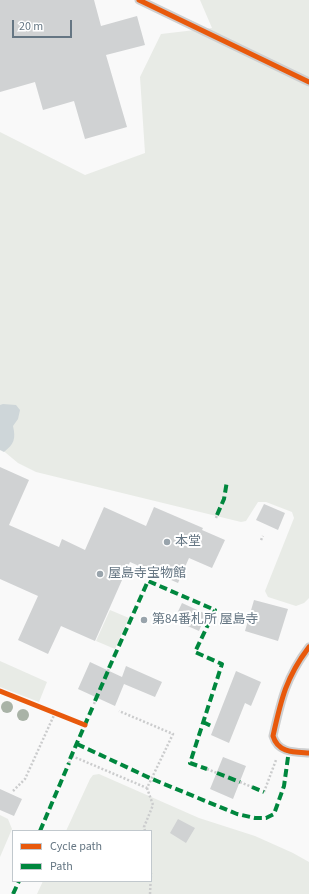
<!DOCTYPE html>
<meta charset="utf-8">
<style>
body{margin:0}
#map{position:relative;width:309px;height:894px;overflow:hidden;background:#f9f9f9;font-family:"Source Sans 3",sans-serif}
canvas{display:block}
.legend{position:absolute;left:12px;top:830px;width:140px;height:52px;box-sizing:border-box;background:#fff;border:1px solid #c1c8cd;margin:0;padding:5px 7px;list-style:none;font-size:12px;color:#657683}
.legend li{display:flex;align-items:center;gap:8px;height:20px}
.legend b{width:20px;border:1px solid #c1c8cd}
.scale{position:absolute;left:12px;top:20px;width:60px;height:18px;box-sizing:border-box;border:2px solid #657683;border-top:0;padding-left:5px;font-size:12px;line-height:14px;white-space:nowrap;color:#657683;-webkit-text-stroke:3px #fff;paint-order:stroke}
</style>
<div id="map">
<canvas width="309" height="894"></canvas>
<ul class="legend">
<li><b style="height:5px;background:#e8590c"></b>Cycle path</li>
<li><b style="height:5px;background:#00873e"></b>Path</li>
</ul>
<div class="scale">20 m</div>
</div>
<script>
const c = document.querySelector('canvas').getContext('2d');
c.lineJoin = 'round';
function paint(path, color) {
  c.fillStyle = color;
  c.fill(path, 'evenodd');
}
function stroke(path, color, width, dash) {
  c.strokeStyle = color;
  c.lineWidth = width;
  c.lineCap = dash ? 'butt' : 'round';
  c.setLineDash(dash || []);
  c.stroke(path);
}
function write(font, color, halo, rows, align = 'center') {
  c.font = font + ' "Source Sans 3","Noto Sans JP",sans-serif';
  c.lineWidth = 4;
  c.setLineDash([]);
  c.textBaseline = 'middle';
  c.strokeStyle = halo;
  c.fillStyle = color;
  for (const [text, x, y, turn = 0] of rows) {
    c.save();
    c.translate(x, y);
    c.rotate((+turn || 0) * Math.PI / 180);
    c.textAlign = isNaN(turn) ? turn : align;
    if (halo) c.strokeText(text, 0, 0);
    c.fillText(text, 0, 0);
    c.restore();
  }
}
paint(new Path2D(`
 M200,0H309V598L304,603L296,606L268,597L265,591L294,518L292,512L266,502H258L246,521L241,522L36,472L18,463L0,448V132L85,175L145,153L140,77L161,34L212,28Z
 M110,610L129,618L115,649L96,641Z
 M0,661L47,682L39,702L0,687Z
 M99,774L199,818L255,836L293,853L309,862V894H37L43,881H151V831H66L90,779L93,775Z
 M0,815L8,819L12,829L0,857Z`), '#e8ebe6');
paint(new Path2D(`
 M3,404L16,405L20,410L18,419L13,426C16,439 14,444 4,452L0,450V405Z`), '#ced6d9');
paint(new Path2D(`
 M0,0H94L101,26L137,16L145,45L106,55L127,127L85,139L74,101L43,110L35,82L0,92Z
 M0,467L29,480L9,525L59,547L62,539L85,550L104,507L146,526L154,507L203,528L202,530L225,540L212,568L189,558L178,583L130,562L95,641L61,626L48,654L18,640L38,596L0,579Z
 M264,504L285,513L278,530L256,520Z
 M254,600L288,609L278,641L245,631Z
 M182,603L206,614L199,631L174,620Z
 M90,662L122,677L126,666L162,682L155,697L124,684L115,706L78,689Z
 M236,671L261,682L251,706L245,703L229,743L211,735Z
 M223,757L246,766L233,799L210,789Z
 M0,789L22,799L14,816L0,810Z
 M178,819L195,828L186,843L170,833Z`), '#d0d2d3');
stroke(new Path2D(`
 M216,518L217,515
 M261,540L263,536
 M108,671L109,668
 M94,704L95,701
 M72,756L147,788L173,734L119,711
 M69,763L70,759
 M207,769L217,773
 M240,782L252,787
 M13,791L25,779L55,713
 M264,792L276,760
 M145,831L144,827L153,805L147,788
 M150,894L151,873`), '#cbcccd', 2.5, [2, 2]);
stroke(new Path2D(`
 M139,0L309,82
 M309,647C286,677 281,700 273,736C278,753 294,752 309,753`), '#cecfd0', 9);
stroke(new Path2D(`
 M217,515L224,499L227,481
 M109,668L148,581L215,610L195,652L222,664L190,763L207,769
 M95,701L108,671
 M203,722L211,726
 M77,744L152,779L237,814L255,818H266L274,814L284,786L289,750
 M70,759L94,704
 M217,773L240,782
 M252,787L264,792
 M40,831L69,763
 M13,894L19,881`), '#00873e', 4, [8, 4]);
stroke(new Path2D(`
 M139,0L309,82
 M309,647C286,677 281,700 273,736C278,753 294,752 309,753
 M0,691L85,725`), '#e8590c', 5);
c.fillStyle = '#a9b3a7';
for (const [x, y] of [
 [7,707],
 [23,715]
]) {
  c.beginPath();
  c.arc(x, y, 6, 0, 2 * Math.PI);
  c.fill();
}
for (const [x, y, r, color] of [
 [167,542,4,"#99a4ac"],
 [100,574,4,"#99a4ac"],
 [144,620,4,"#99a4ac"]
]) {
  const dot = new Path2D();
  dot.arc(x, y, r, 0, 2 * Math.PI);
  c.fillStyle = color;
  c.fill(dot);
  stroke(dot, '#fff', 1.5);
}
write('13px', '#657683', '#fff', [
 ["本堂",175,542],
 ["屋島寺宝物館",108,574],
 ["第84番札所 屋島寺",152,620]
], 'left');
</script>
